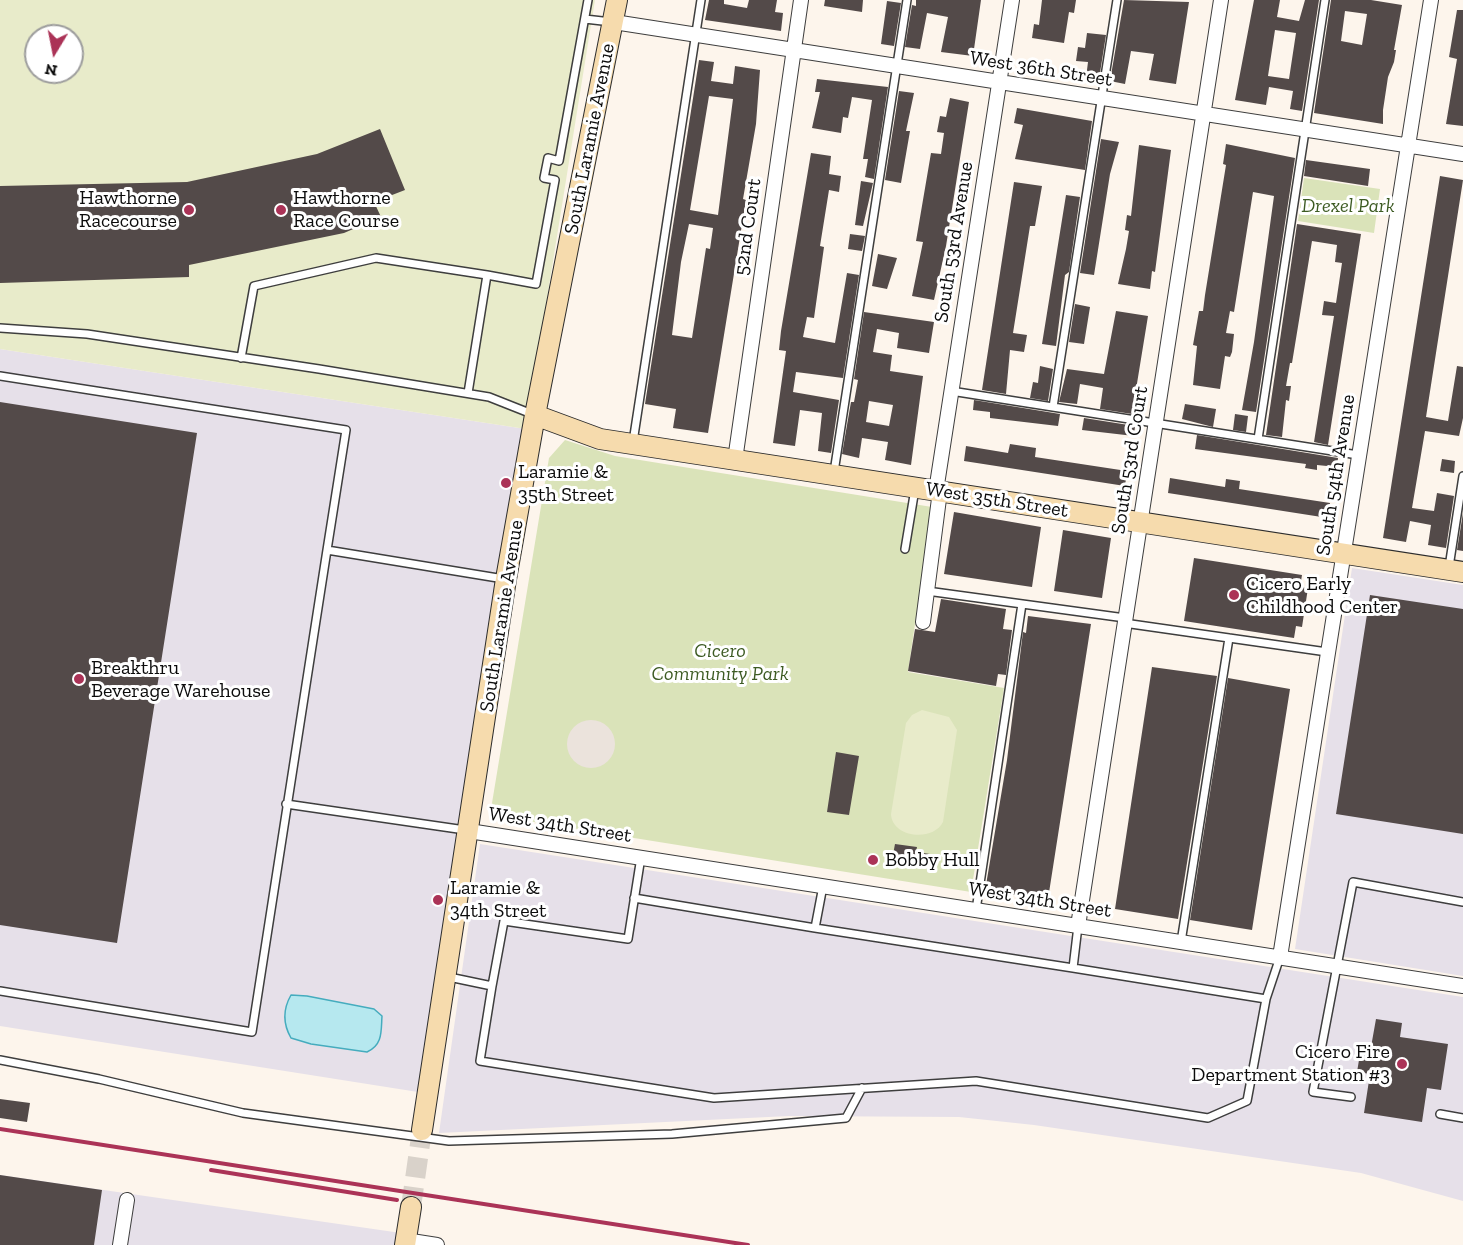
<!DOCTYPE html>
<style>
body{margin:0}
#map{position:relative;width:1463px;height:1245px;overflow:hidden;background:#fdf5ec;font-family:"Zilla Slab",serif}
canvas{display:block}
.north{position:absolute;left:24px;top:24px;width:60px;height:60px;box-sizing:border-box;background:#fff;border:2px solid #9d9d9d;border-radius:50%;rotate:190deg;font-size:16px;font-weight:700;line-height:24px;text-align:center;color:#0b0b0b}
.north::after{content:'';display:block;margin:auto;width:21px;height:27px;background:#ab3357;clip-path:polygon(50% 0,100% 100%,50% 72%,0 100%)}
</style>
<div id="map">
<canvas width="1463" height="1245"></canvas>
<div class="north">N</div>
</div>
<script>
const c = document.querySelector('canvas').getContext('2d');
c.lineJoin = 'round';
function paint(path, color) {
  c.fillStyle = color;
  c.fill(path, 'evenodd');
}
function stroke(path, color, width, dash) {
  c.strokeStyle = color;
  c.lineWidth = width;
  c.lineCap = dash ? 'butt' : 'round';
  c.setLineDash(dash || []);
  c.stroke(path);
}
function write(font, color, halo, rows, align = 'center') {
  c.font = font + ' "Zilla Slab",serif';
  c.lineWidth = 6;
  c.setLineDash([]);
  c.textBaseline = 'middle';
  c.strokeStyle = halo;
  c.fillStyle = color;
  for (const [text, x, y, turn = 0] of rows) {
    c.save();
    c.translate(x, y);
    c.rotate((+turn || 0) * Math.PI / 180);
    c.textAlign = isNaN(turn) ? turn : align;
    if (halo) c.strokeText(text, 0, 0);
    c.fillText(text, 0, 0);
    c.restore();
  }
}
paint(new Path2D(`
 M0,349L526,429L418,1092L0,1026Z
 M1352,568L1463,585V976L1295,949Z
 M480,844L1463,997V1201L1361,1173L1034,1125L959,1117L789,1116L439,1133Z
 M0,1175L401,1233L399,1245H0Z`), '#e6e0e9');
paint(new Path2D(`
 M1304,178L1380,189L1374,233L1298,221Z
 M565,440L615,456L932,507L908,672L1004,688L971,892L503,817L497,813L492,803L549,458Z`), '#dae3b9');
paint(new Path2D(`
 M0,0H595L526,429L0,349ZM36,36H72V72H36Z
 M922,710L949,717L957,730L943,822C933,842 892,838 891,814L906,723L912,715Z`), '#e8ebca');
paint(new Path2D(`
 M567 744a24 24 0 1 1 48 0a24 24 0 1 1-48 0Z`), '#ebe3dc');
const water = new Path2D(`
 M291,995L307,996L374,1009L382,1016C381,1031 383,1045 367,1052L311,1044L291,1038C283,1024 283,1009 291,995Z`);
paint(water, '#b6e8ef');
stroke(water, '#45acbe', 1.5);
paint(new Path2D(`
 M709,0H724V4L747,8L749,0H777L775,12L783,13L781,31L705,20Z
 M825,0H863L862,12L824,6Z
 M916,0H981L973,56L941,52L948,17L927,13L920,49L905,47L912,5L916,6Z
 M1042,0H1076L1074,13L1069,12L1064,43L1032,38L1034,24L1039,25Z
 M1124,0L1189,2L1176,84L1149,80L1154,54L1131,51L1125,84L1110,81Z
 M1254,0H1280L1277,17L1299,21L1305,0H1319L1302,111L1290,109L1293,91L1269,87L1266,105L1235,100ZM1275,30L1296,33L1289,79L1268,76Z
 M1331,0H1371L1402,5L1394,50H1396L1394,62L1388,77L1383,110V124L1314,113ZM1345,11L1367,14L1362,45L1341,41Z
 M887,1L901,3L894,46L881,44Z
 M1457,10H1463V126L1446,124L1457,59L1449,57Z
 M1087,33L1106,35L1099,79L1086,78L1088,62L1076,61L1078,47L1085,48Z
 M699,60L714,62L711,81L733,84L735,66L760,70L756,124L743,199L746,200L708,433L673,428L676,409L645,404ZM709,96L733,99L718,215L690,210ZM689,224L713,228L710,249L706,248L692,338L672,335L681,262Z
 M817,79L888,87L874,179L865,177L868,159H863L872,100L852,97L848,118L843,117L841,133L812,128L820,92H815Z
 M899,91L914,93L906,131H910L901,183L885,180Z
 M950,98L969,102L946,246L934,300L912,296L923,242L916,241L931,153L941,154L944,133L937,132L940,116L946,117Z
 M1017,108L1092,121L1085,170L1015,159L1023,125L1014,123Z
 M380,129L405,190L374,202L381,217L344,233L189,265V277L0,283V186L187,182L317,154Z
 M1101,139L1119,142L1110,174L1094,275L1080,273Z
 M1226,144L1295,158L1256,412L1242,410L1254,342L1274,196L1253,192L1234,312L1230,311L1226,333L1234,334L1232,352L1230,357L1225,356L1220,389L1193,385L1197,346L1193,345L1199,311H1203L1205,295L1226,165L1223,164Z
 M1139,145L1171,150L1155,272L1152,271L1150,289L1118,284L1126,249L1129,231L1125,230L1127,215L1131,216Z
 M811,153L831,156L829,174L841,176L839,192L829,190L820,246L824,247L814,318L807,317L803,337L835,343L847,273L859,275L843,378L796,372L793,392L839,400L831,453L818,451L822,413L800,410L795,446L773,443L786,351L779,350L781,331Z
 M1306,160L1370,169L1368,186L1304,176Z
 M1440,176L1463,180L1426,417L1448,421L1457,366L1463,367V418L1459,436L1425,431L1412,508L1434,511L1437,493L1454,496L1446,548L1428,545L1431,525L1410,521L1406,542L1383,538Z
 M861,181L873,183L863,226L855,225Z
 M1014,182L1042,186L1035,226H1030L1013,333L1027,335L1024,352L1010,350L1006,394L982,390Z
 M1066,195L1080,197L1069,272L1065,275L1056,346L1042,344Z
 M1297,224L1361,234L1328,445L1314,442L1334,316L1322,315L1324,301L1336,303L1342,263L1335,262L1337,245L1312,241L1292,363H1290L1286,386H1291L1289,401L1286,400L1282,437L1266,435Z
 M850,234L865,236L862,251L848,249Z
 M878,254L897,258L887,289L872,286Z
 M1075,304L1090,307L1084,344L1069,342Z
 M1116,311L1148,316L1132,414L1100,409L1103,388L1080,384L1077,404L1059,402L1067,369L1104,374Z
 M864,312L934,322L929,353L897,348L899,333L877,329L873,352L892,355L890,371L923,376L911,465L885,460L888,442L862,438L859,458L842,454L851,402H854L858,380L854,379ZM869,401L893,405L889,426L866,422Z
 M1040,366L1053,369L1048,401L1030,398L1033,382L1038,383Z
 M974,400L1060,414L1058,426L990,418V412L973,410Z
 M0,402L197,433L117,943L0,925Z
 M1185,404L1216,409L1213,427L1182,419Z
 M1235,414L1248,416L1246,432L1233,430Z
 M1084,418L1135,426L1134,436L1082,430Z
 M1197,435L1338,458L1337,467L1317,465V470L1305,468L1306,464L1195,449Z
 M1010,444L1036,448L1035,457L1127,471L1125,486L964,461L966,446L1008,453Z
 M1442,459L1455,461L1454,473L1440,471Z
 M1170,478L1225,487L1226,479L1240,481L1239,489L1330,503L1328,518L1168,493Z
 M954,512L1041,527L1032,587L944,574Z
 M1463,513V551L1457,550Z
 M1063,530L1111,538L1102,598L1054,591Z
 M1194,558L1302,575L1300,587L1308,588L1302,627L1296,626L1294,638L1184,621Z
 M1370,595L1463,609V834L1336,814Z
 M941,599L1006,609L1003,629L1012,630L1006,675L998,674L996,686L908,671L915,629L935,632Z
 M1028,616L1091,624L1048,899L985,891L1007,760L1023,632L1026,633Z
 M1152,667L1217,676L1178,919L1115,909Z
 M1228,678L1290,689L1252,930L1190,920Z
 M836,752L859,756L849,815L827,812Z
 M895,844L917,847L916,852L930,854L928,866L892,860Z
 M1376,1019L1402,1023L1400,1037L1448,1044L1441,1090L1427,1088L1422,1122L1364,1113L1370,1074L1357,1072L1360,1054L1366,1055L1367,1047H1371Z
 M0,1099L30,1103L27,1122L0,1118Z
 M0,1175L102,1190L94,1245H0Z`), '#534a49');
stroke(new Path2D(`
 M411,1207L422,1130`), '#d9d2ca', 20, [20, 10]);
const lane = new Path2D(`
 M585,19L611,22
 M487,275L536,284L555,180L544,178L548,158L559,161L588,0
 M0,328L87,334L319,369L489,397L532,414
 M241,358L254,286L376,258L487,275L468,393
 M0,376L346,430L327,550L504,579
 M951,391L1358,455
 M1053,407L1117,0
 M1258,439L1325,0
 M633,442L701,0
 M834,472L907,0
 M905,549L915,489
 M1449,567L1463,476
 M927,591L1125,618
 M1124,623L1327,652
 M286,804L465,830
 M634,898L815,928L823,886
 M976,910L1022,604
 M815,928L1073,968L1078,926
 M1181,942L1229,638
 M1073,968L1266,999L1280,957
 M449,977L492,986L504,921L628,939L641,857
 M492,986L480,1061L714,1098L976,1081L1208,1118L1247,1101L1266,999
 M0,991L252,1032L327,550
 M0,1060L99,1079L243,1113L449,1141L672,1134L846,1118L862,1088
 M1351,1097L1313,1092L1353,882L1463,902
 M1440,1114L1463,1118`);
const street = new Path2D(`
 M614,22L1463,154
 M735,460L801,0
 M936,491L1012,0
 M923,622L940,491
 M469,831L1463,986
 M1078,926L1221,0
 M1280,957L1431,0
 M405,1240L437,1245
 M120,1245L127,1200`);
const secondary = new Path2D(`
 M535,415L600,439L1463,572
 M422,1130L506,579L535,415L617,0
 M405,1245L411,1207`);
stroke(lane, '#3e3e3e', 10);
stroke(street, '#3e3e3e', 16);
stroke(secondary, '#2d2d2d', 22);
stroke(lane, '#fff', 7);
stroke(street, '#fff', 14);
stroke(secondary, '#f6dbad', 20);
stroke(new Path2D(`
 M0,1129L748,1245
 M211,1170L397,1200`), '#ab3357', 4);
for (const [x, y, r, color] of [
 [189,210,6,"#ab3357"],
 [281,210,6,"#ab3357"],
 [506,483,6,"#ab3357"],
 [1234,595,6,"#ab3357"],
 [79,679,6,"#ab3357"],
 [873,860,6,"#ab3357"],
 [438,900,6,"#ab3357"],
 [1402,1064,6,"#ab3357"]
]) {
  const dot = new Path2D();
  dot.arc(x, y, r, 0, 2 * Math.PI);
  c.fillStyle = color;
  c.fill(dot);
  stroke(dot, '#fff', 2);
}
write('20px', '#0b0b0b', '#fff', [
 ["West 36th Street",1041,69,9],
 ["South Laramie Avenue",590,139,-79],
 ["52nd Court",748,227,-82],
 ["South 53rd Avenue",954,242,-81],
 ["South 53rd Court",1130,460,-81],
 ["South 54th Avenue",1336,475,-81],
 ["West 35th Street",997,500,9],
 ["South Laramie Avenue",502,616,-81],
 ["West 34th Street",560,825,9],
 ["West 34th Street",1040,900,9]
]);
write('20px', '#0b0b0b', '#fff', [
 ["Hawthorne",177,198,"right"],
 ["Racecourse",177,221,"right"],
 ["Hawthorne",293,198],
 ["Race Course",293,221],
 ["Laramie &",518,472],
 ["35th Street",518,495],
 ["Cicero Early",1246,584],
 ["Childhood Center",1246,607],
 ["Breakthru",91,668],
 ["Beverage Warehouse",91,691],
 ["Bobby Hull",885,860],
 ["Laramie &",450,888],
 ["34th Street",450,911],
 ["Cicero Fire",1390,1052,"right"],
 ["Department Station #3",1390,1075,"right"]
], 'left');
write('italic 20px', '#3d5b23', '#fff', [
 ["Drexel Park",1348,206],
 ["Cicero",720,651],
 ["Community Park",720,674]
]);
</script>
